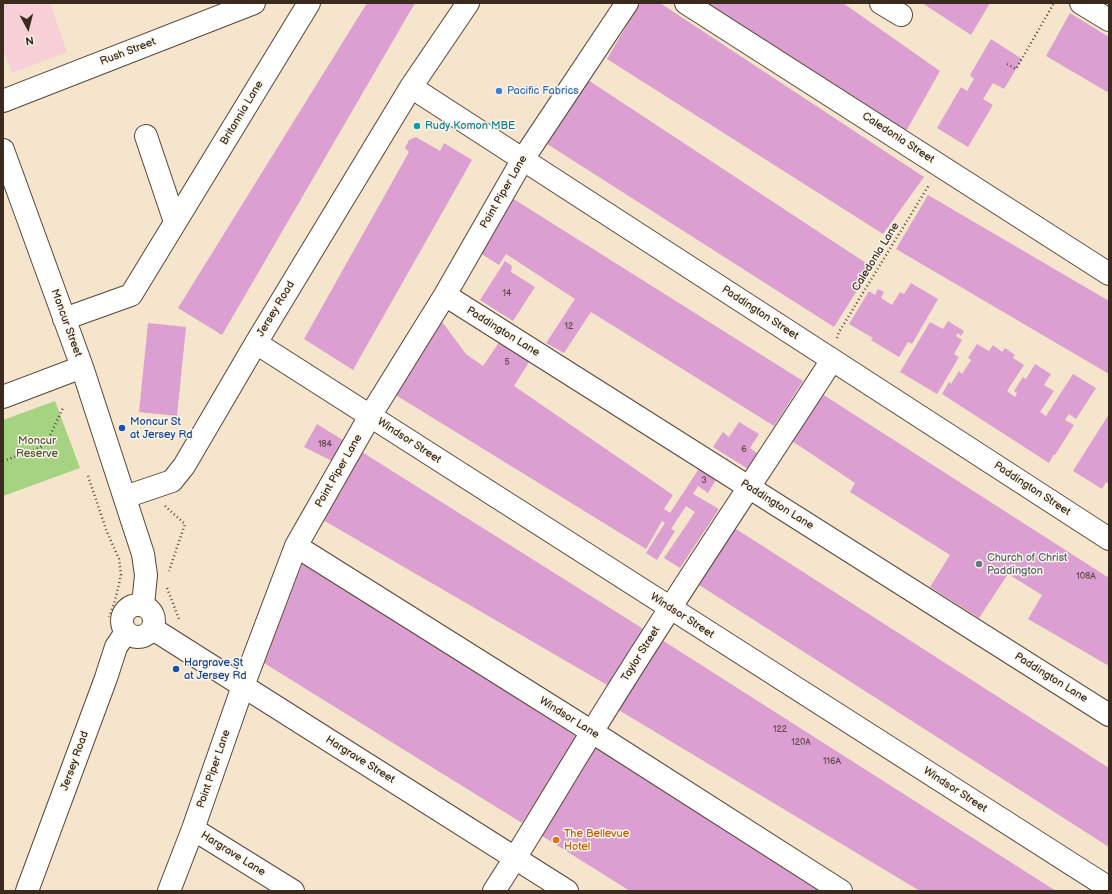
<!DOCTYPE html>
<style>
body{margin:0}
#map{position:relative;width:1112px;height:894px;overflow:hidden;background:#f6e5cd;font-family:"Balsamiq Sans",sans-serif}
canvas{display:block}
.frame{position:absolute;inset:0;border:4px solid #3b2a1e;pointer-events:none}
.north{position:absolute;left:8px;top:8px;width:40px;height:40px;-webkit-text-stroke:3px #fbf7ec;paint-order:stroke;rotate:173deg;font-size:11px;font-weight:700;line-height:16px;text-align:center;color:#3b2a1e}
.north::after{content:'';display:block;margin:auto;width:14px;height:18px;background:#3b2a1e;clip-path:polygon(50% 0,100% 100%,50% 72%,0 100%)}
</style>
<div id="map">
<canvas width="1112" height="894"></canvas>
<div class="frame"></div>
<div class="north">N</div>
</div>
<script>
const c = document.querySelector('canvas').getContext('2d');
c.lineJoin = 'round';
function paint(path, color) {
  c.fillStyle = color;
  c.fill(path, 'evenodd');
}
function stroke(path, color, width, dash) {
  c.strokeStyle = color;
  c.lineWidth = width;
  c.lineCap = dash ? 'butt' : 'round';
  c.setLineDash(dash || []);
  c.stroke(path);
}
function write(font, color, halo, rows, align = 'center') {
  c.font = font + ' "Balsamiq Sans",sans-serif';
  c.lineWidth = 3;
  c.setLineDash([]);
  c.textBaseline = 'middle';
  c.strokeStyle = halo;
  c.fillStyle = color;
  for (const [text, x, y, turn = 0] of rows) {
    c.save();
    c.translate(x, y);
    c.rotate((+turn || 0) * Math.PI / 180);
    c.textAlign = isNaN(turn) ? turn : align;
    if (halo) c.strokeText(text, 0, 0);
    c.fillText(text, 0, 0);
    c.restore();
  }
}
paint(new Path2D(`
 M3,3H50L67,52L12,73L3,49Z`), '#f6cfd7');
paint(new Path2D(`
 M55,401L80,468L3,496V420Z`), '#a5d381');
paint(new Path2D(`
 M367,3H415L222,335L178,308Z
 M640,3H660L924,177L883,234L607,59Z
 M700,3H843L940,71L905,133Z
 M922,3H990L971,35Z
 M1070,13L1109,37V93L1046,56Z
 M991,39L1022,59L1004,89L993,83L983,99L993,105L968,147L937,128L961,87L967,91L974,79L970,75Z
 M588,80L872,267L834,327L544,142Z
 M416,137L440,151L444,143L472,160L353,370L304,339L409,152L405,148L409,140Z
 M928,195L1109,301V374L896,249Z
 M512,198L803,381L774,426L591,312L564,353L546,343L575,299L506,254L499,265L480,253Z
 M505,261L512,266L511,272L535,287L513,321L480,300Z
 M911,283L938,299L912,344L908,342L899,357L871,340L873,338L849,324L869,291L875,295L878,289L884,292L881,298L892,305L900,292L904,294Z
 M440,319L466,354L483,366L500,341L531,359L514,386L673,495L664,509L670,513L700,467L719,475L708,493L698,486L693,494L719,509L680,568L664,558L695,512L686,506L671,529L675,531L657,560L646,553L665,523L662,521L646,549L394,394Z
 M948,321L964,331L961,336L958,333L956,336L962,340L954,354L959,357L937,394L900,372L930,322L943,329Z
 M148,323L186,327L177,416L139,412Z
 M977,344L989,351L993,345L1002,352L1005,348L1015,355L1013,358L1024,365L1007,391L1015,397L1017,393L1014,391L1023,377L1026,379L1035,364L1051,374L1044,385L1054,391L1040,412L1046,416L1073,374L1096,388L1076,419L1069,414L1065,420L1074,425L1055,455L1054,454L1049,463L942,394L949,382L951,384L959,371L962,374L971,360L968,358Z
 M819,392L1109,578V666L1028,619L1042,595L1008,574L979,618L930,587L950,555L850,492L855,483L789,439Z
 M1109,414V484L1106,482L1102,489L1073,471Z
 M739,422L759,434L750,448L757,453L748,469L713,447L723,432L729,437Z
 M317,424L346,442L336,463L304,447Z
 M362,452L645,630L609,686L323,520Z
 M733,527L1109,768V847L696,583Z
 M303,562L577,737L522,823L264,663Z
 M662,640L1056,891H920L617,709Z
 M595,745L821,891H630L539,834Z`), '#dc9fd2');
const minor = new Path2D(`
 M686,3L1109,274
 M881,3L901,15
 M1081,3L1109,20
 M411,87L1109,539
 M3,101L254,3
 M146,136L175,222
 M3,150L82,367L143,554L146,575L143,605
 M445,295L1109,715
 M64,319L131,295L309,3
 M256,343L1109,888
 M3,397L82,367
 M125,497L172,481L184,466L256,343L411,87L468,3
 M296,546L597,735L841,891
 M122 621a16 16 0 1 1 32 0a16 16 0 1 1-32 0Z
 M153,629L567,891
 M193,829L293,891
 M27,891L106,678L116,647L126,632
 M169,891L193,829L243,686L296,546L370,416L445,295L523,159L627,3
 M494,891C528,839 559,785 592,732C669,606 752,484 832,360`);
stroke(minor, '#574638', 24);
stroke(new Path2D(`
 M1007,64L1016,69L1054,3
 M837,338L839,332L929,185
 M3,461L39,448L47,442L63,408
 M88,476L107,532L119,559L121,575L115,601L109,617
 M165,506L185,524L169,571
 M167,588L179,619`), '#574638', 2.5, [1, 3]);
stroke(minor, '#fff', 22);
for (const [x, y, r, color] of [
 [499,91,4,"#3f7fe0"],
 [417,126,4,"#0f9aa8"],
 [122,428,4,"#1a4fb4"],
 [979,564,4,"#6b7280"],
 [176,669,4,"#1a4fb4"],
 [556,840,4,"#e8710a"]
]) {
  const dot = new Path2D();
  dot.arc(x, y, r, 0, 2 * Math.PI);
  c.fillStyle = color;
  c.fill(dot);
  stroke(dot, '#fbf7ec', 1.5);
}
write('9px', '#63474b', null, [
 ["14",507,294],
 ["12",569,327],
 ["5",507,363],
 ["184",325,445],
 ["6",744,450],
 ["3",704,481],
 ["108A",1086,577],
 ["122",780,730],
 ["120A",801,743],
 ["116A",832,762]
]);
write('11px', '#3b2a1e', '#fbf7ec', [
 ["Rush Street",128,52,-21],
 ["Britannia Lane",242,113,-59],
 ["Caledonia Street",898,138,33],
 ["Point Piper Lane",504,192,-60],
 ["Caledonia Lane",876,257,-58],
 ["Jersey Road",276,309,-59],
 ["Paddington Street",760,313,33],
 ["Moncur Street",66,323,70],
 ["Paddington Lane",503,332,32],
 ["Windsor Street",409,441,33],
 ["Point Piper Lane",339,471,-60],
 ["Paddington Street",1032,489,33],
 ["Paddington Lane",777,505,32],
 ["Windsor Street",682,616,33],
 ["Taylor Street",641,654,-58],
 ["Paddington Lane",1051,678,32],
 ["Windsor Lane",569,718,32],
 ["Hargrave Street",360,760,32],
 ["Jersey Road",75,761,-70],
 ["Point Piper Lane",214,769,-71],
 ["Windsor Street",955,790,33],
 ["Hargrave Lane",233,854,32]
]);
write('11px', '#366cbe', '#fbf7ec', [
 ["Pacific Fabrics",507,91]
], 'left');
write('11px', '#0d838f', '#fbf7ec', [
 ["Rudy Komon MBE",425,126]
], 'left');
write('11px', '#164399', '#fbf7ec', [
 ["Moncur St",130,422],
 ["at Jersey Rd",130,435],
 ["Hargrave St",184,663],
 ["at Jersey Rd",184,676]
], 'left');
write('11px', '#565437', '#fbf7ec', [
 ["Moncur",37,441],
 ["Reserve",37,454]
]);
write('11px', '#5b616d', '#fbf7ec', [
 ["Church of Christ",987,558],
 ["Paddington",987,571]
], 'left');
write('11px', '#c56008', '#fbf7ec', [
 ["The Bellevue",564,834],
 ["Hotel",564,847]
], 'left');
</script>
